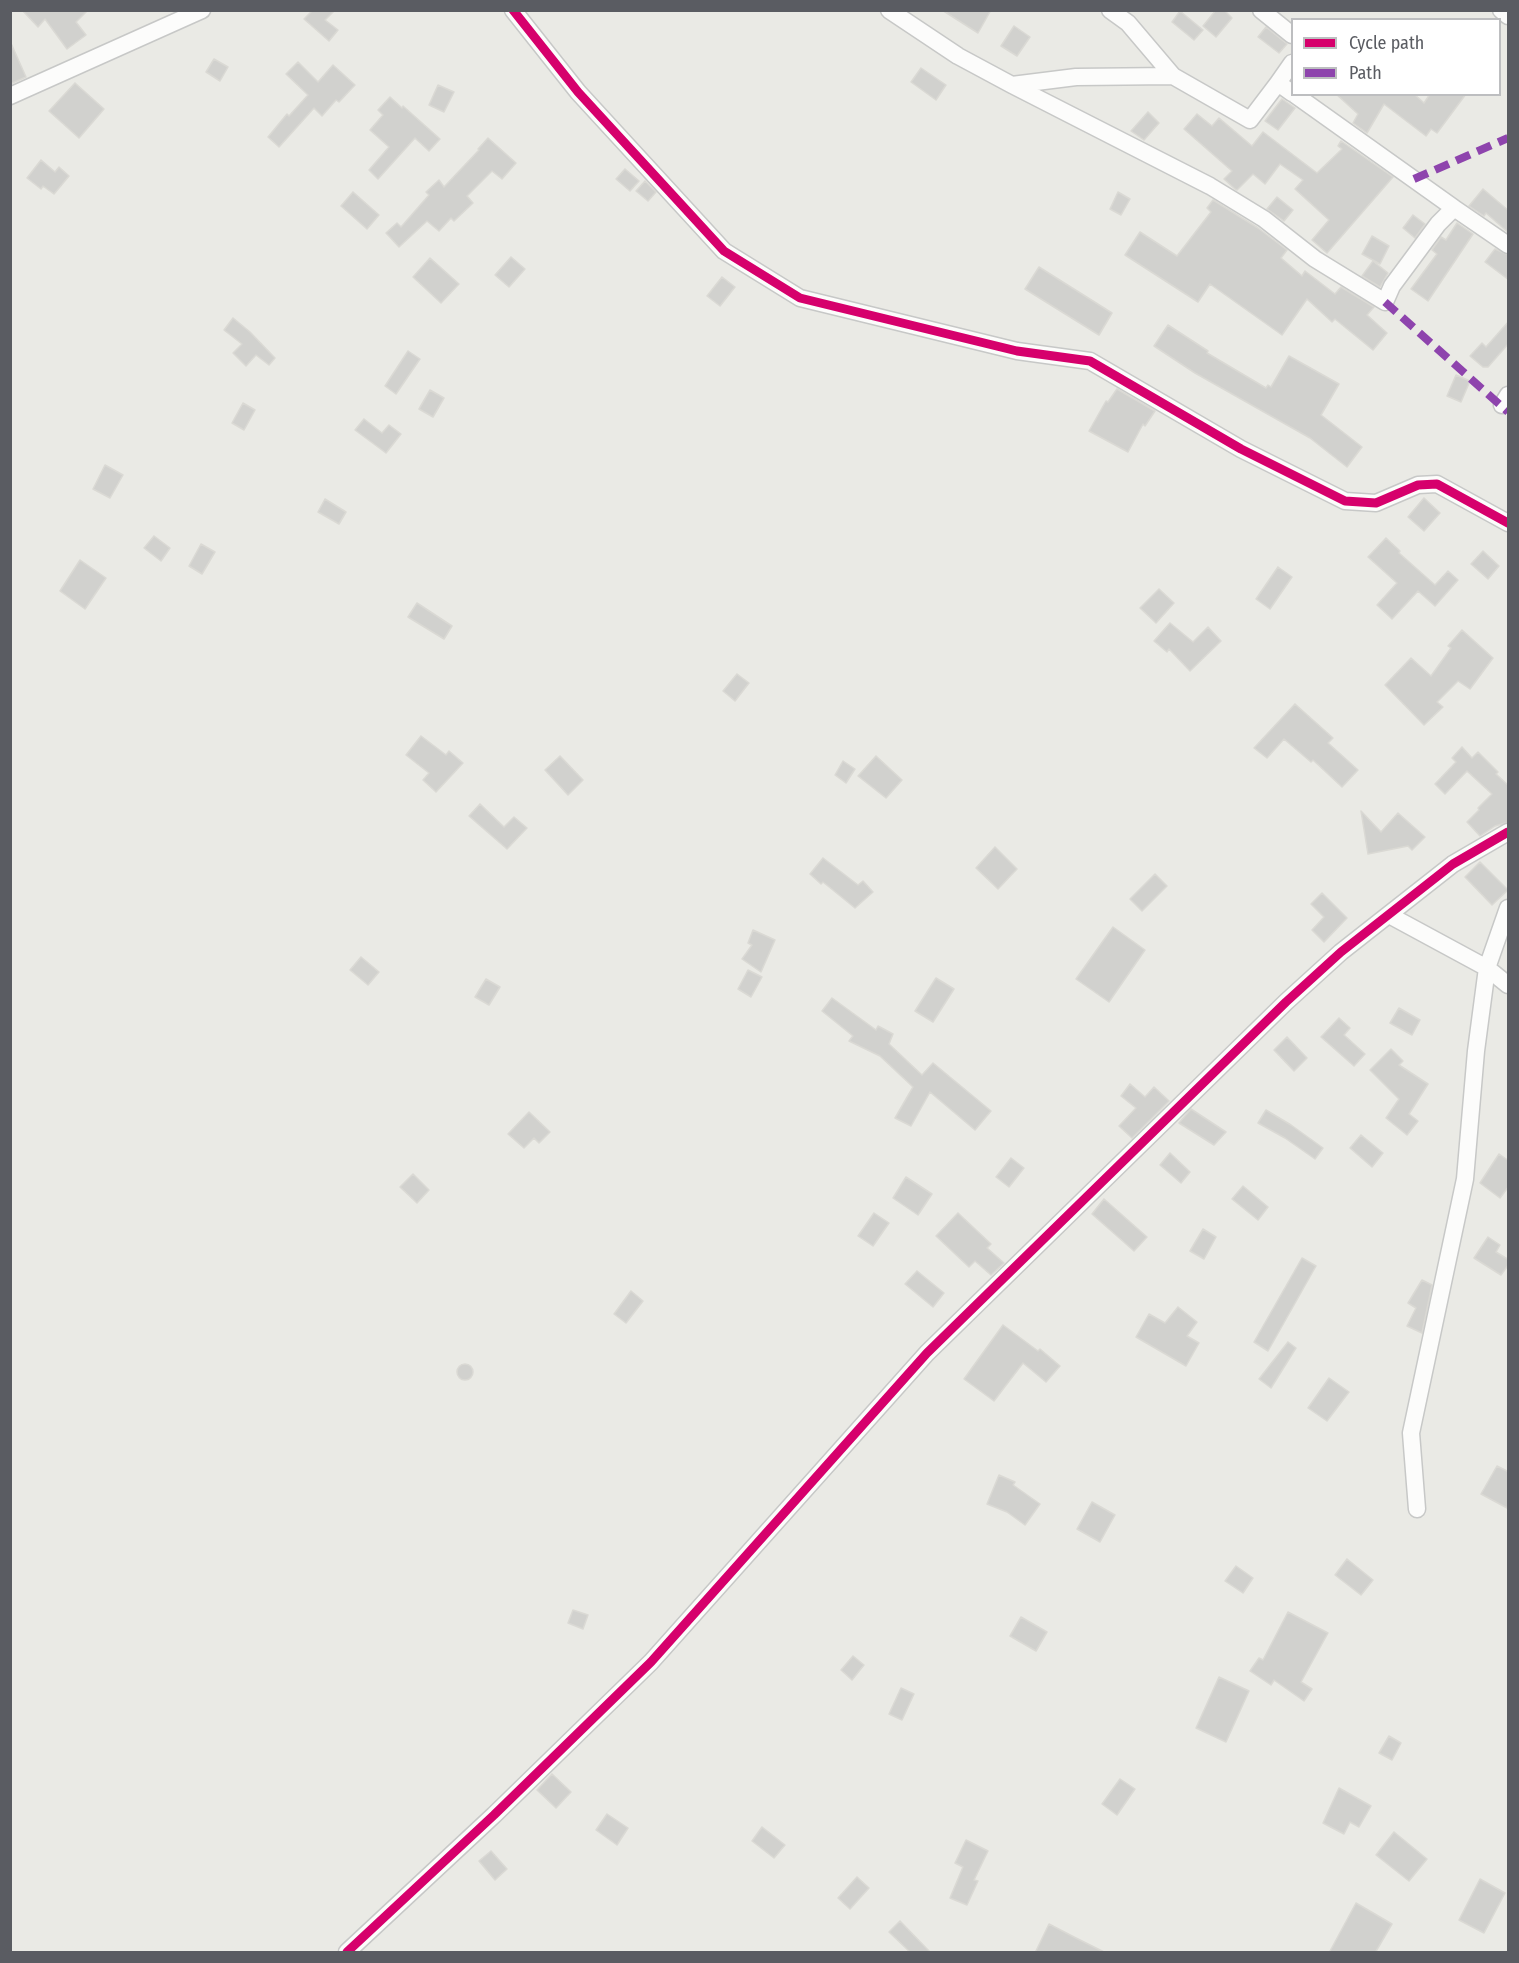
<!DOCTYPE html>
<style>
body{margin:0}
#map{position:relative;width:1519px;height:1963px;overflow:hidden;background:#eaeae5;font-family:"Fira Sans Condensed",sans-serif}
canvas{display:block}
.frame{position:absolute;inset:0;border:12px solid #5a5c62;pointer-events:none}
.legend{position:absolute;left:1291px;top:18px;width:210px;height:78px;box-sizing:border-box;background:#fff;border:2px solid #bdbec0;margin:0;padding:8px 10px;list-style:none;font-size:18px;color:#5a5c62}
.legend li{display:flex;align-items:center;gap:12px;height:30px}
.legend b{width:30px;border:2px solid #bdbec0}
</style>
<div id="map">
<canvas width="1519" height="1963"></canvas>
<div class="frame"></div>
<ul class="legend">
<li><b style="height:8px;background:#d6006c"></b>Cycle path</li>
<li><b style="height:8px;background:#8e44ad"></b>Path</li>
</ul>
</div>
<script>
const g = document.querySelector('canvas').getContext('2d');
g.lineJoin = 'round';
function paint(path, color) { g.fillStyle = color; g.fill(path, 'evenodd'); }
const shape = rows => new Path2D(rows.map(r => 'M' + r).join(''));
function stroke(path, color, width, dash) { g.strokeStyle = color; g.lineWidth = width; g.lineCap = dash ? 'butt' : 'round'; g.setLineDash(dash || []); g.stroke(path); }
const building = shape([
 [22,10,88,10,76,22,86,35,67,49,45,19,38,27,22,10],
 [313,10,335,10,325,20,338,30,329,41,304,19,313,10],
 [942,10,991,10,978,33,942,10],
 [1216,10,1224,10,1232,18,1216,37,1203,26,1216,10],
 [1180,11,1203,30,1194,40,1172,22,1180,11],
 [1014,26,1030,37,1017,56,1001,46,1014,26],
 [1266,27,1287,44,1279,53,1258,37,1266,27],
 [10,41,26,77,10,84,10,41],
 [214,59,228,67,220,81,206,72,214,59],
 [298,62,318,82,333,65,355,85,339,102,336,100,322,116,314,108,279,147,268,137,287,114,289,116,308,95,286,74,298,62],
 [921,68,946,85,936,100,911,82,921,68],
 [75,83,104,109,79,138,49,111,75,83],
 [438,85,454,92,444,112,429,105,438,85],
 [1336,94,1414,94,1424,103,1430,94,1466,94,1437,133,1431,129,1426,136,1384,104,1367,133,1353,123,1358,114,1336,94],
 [390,97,402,108,403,106,440,139,429,151,415,138,378,179,369,170,389,147,370,130,383,115,378,110,390,97],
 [1282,99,1295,108,1278,130,1265,121,1282,99],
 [1148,112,1159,123,1144,140,1131,131,1148,112],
 [1197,114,1212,126,1219,118,1252,146,1263,132,1317,173,1342,149,1338,146,1341,141,1393,177,1327,253,1312,240,1329,220,1295,189,1303,180,1280,164,1265,184,1253,174,1237,190,1235,189,1224,179,1232,171,1184,129,1197,114],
 [488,138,516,163,502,179,492,171,467,196,473,203,454,221,451,218,439,231,427,221,399,247,386,233,397,223,401,227,429,195,426,192,439,180,444,187,479,150,478,149,488,138],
 [41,160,55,172,59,167,69,176,54,194,43,186,41,189,27,178,41,160],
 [625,169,639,181,630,191,616,179,625,169],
 [645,181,656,192,648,201,636,191,645,181],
 [1483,189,1509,211,1509,233,1486,213,1484,216,1469,206,1483,189],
 [353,192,379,215,367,229,341,206,353,192],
 [1118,192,1130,199,1121,215,1110,209,1118,192],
 [1277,197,1293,210,1284,221,1267,209,1277,197],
 [1213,200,1258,228,1287,250,1281,258,1302,276,1305,271,1335,294,1341,287,1374,307,1367,315,1387,333,1373,350,1335,319,1332,322,1307,299,1282,335,1210,284,1198,302,1125,255,1140,232,1177,256,1211,212,1207,208,1213,200],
 [1413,215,1425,224,1415,238,1403,228,1413,215],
 [1457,223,1473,234,1428,301,1411,289,1437,254,1432,250,1441,237,1446,240,1457,223],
 [1372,236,1389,246,1380,264,1362,254,1372,236],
 [1495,249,1509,255,1509,280,1485,262,1495,249],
 [511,257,525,269,509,287,495,275,511,257],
 [430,258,459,284,441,303,413,277,430,258],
 [1373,261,1388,273,1380,287,1362,276,1373,261],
 [1039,267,1112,313,1099,335,1025,289,1039,267],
 [722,277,735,287,720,306,707,296,722,277],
 [233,318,250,332,275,358,269,365,256,355,246,366,233,353,242,344,224,330,233,318],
 [1509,321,1509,343,1488,367,1483,367,1470,356,1482,343,1486,347,1509,321],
 [1168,325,1208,351,1207,353,1266,388,1268,385,1271,387,1289,356,1339,384,1321,415,1362,447,1347,467,1310,438,1195,373,1154,346,1168,325],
 [408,351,420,359,396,394,385,386,408,351],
 [1456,375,1470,381,1461,402,1447,396,1456,375],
 [1117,389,1155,411,1145,426,1143,424,1128,452,1089,431,1106,401,1108,402,1117,389],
 [430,390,444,398,433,417,419,409,430,390],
 [243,403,255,410,244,430,232,423,243,403],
 [364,419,382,433,389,425,401,434,386,453,355,430,364,419],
 [105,465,123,475,110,498,93,489,105,465],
 [1424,498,1440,513,1424,531,1408,517,1424,498],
 [325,499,346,512,339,524,318,512,325,499],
 [154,536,170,548,161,561,144,548,154,536],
 [1386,538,1400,551,1399,553,1435,585,1448,571,1458,580,1435,606,1418,591,1392,619,1377,605,1397,583,1368,557,1386,538],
 [201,544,215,552,202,574,189,566,201,544],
 [1483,551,1499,566,1488,579,1471,564,1483,551],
 [80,560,106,578,85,609,60,591,80,560],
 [1278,567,1292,577,1270,609,1256,599,1278,567],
 [1159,589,1174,603,1156,623,1140,608,1159,589],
 [417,603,452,626,444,639,408,617,417,603],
 [1170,623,1193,642,1208,627,1221,641,1190,671,1169,649,1167,652,1154,641,1170,623],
 [1462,630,1493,658,1470,689,1458,681,1437,702,1443,707,1424,725,1385,685,1411,658,1431,676,1451,648,1448,646,1462,630],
 [737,674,749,683,735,701,723,691,737,674],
 [1295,704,1333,738,1328,743,1358,770,1342,787,1313,760,1311,762,1284,739,1267,758,1254,748,1295,704],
 [421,736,446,755,449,751,463,763,436,792,423,780,429,773,406,755,421,736],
 [1462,747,1472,758,1478,752,1498,772,1496,774,1509,786,1509,822,1495,826,1480,836,1467,822,1479,810,1478,808,1492,794,1467,771,1445,794,1435,784,1456,762,1452,758,1462,747],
 [560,756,583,780,568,795,545,770,560,756],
 [876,756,902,780,886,798,858,776,876,756],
 [843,761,855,769,846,783,835,775,843,761],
 [480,804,504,827,514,817,527,828,507,849,469,816,480,804],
 [1361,811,1381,832,1398,813,1425,837,1412,850,1408,846,1368,854,1361,811],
 [995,847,1017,869,998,889,976,868,995,847],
 [823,858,858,885,863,881,873,892,855,908,823,882,821,884,810,874,823,858],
 [1480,862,1508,890,1492,905,1465,877,1480,862],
 [1155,874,1167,886,1142,911,1130,899,1155,874],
 [1322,893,1347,918,1324,942,1312,930,1324,917,1311,904,1322,893],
 [1113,927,1145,950,1109,1002,1076,979,1113,927],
 [753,930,775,940,761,972,742,959,752,945,748,943,753,930],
 [361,957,379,972,368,985,350,970,361,957],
 [748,970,762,977,751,997,738,989,748,970],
 [936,978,954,989,933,1022,915,1011,936,978],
 [486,979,500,987,489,1005,475,997,486,979],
 [832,998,876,1030,878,1026,893,1034,889,1044,922,1075,933,1063,991,1111,975,1130,930,1092,911,1126,895,1118,913,1087,880,1056,849,1041,853,1036,822,1011,832,998],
 [1399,1008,1420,1020,1412,1035,1390,1023,1399,1008],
 [1339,1018,1350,1028,1344,1035,1365,1054,1354,1066,1321,1037,1339,1018],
 [1287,1037,1307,1058,1294,1071,1274,1050,1287,1037],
 [1391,1049,1403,1061,1399,1065,1428,1084,1409,1114,1418,1121,1407,1135,1386,1118,1399,1099,1370,1070,1391,1049],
 [1130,1084,1145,1097,1154,1087,1169,1101,1132,1138,1119,1126,1136,1108,1121,1096,1130,1084],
 [1191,1109,1226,1132,1214,1145,1179,1123,1191,1109],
 [1266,1110,1291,1125,1323,1148,1315,1159,1285,1138,1258,1123,1266,1110],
 [529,1112,550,1132,539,1143,534,1138,524,1148,508,1134,529,1112],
 [1361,1135,1383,1153,1372,1167,1350,1148,1361,1135],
 [1170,1153,1190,1172,1181,1183,1160,1165,1170,1153],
 [1499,1154,1509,1161,1509,1186,1500,1198,1480,1183,1499,1154],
 [1011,1158,1024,1168,1009,1187,996,1177,1011,1158],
 [413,1174,429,1190,417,1203,400,1187,413,1174],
 [906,1177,932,1194,918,1215,893,1198,906,1177],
 [1243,1186,1268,1207,1258,1220,1232,1199,1243,1186],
 [1104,1199,1147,1237,1134,1251,1092,1214,1104,1199],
 [874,1213,889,1223,873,1246,858,1236,874,1213],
 [958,1213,991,1244,987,1248,1004,1263,991,1275,975,1261,969,1267,936,1236,958,1213],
 [1203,1229,1216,1237,1204,1259,1190,1251,1203,1229],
 [1488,1237,1500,1245,1496,1252,1509,1260,1509,1264,1501,1275,1474,1258,1488,1237],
 [1302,1258,1316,1266,1268,1351,1254,1342,1302,1258],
 [917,1271,944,1293,933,1307,905,1284,917,1271],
 [1422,1280,1432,1285,1422,1333,1407,1326,1416,1308,1408,1303,1422,1280],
 [631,1291,643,1301,626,1323,614,1314,631,1291],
 [1178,1307,1197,1322,1187,1336,1199,1343,1186,1366,1136,1337,1149,1314,1165,1323,1178,1307],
 [1003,1325,1038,1351,1040,1349,1060,1366,1046,1382,1023,1363,994,1401,964,1379,1003,1325],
 [1288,1342,1296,1348,1271,1388,1259,1379,1288,1342],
 '457 1372a8 8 0 1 1 16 0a8 8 0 1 1-16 0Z',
 [1329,1378,1349,1392,1327,1421,1308,1408,1329,1378],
 [1497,1466,1509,1472,1509,1509,1481,1494,1497,1466],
 [999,1475,1015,1482,1013,1485,1040,1504,1025,1525,1007,1512,987,1504,999,1475],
 [1092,1502,1115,1515,1100,1542,1077,1529,1092,1502],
 [1347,1559,1373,1580,1361,1595,1335,1575,1347,1559],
 [1236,1566,1253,1578,1243,1593,1225,1581,1236,1566],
 [573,1610,588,1615,583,1629,568,1623,573,1610],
 [1288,1612,1328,1633,1301,1682,1312,1689,1304,1701,1274,1680,1271,1685,1250,1671,1259,1658,1263,1660,1288,1612],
 [1021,1617,1047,1632,1036,1651,1010,1636,1021,1617],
 [853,1656,864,1665,852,1680,841,1670,853,1656],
 [1219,1677,1249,1691,1226,1742,1196,1728,1219,1677],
 [901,1688,914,1694,902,1720,889,1714,901,1688],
 [1389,1736,1401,1743,1392,1760,1379,1753,1389,1736],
 [552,1774,571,1792,556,1808,537,1790,552,1774],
 [1120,1779,1135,1789,1117,1815,1102,1804,1120,1779],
 [1339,1788,1371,1806,1359,1827,1350,1822,1344,1834,1323,1823,1339,1788],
 [607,1814,628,1828,617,1845,596,1830,607,1814],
 [762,1827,785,1845,774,1858,752,1841,762,1827],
 [1394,1832,1427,1859,1409,1881,1376,1855,1394,1832],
 [966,1840,988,1851,974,1880,978,1881,967,1905,950,1898,963,1867,955,1863,966,1840],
 [491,1851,507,1869,495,1880,479,1861,491,1851],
 [857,1877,869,1888,850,1909,838,1898,857,1877],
 [1480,1879,1505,1893,1484,1933,1459,1920,1480,1879],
 [1356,1903,1392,1924,1375,1953,1329,1953,1356,1903],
 [900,1921,931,1953,911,1953,889,1932,900,1921],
 [1049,1924,1074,1937,1106,1953,1035,1953,1049,1924]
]);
paint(building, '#d1d1ce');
stroke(building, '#dad9d4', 1.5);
const minor = shape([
 [513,10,578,92,724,251,800,298,1017,351,1090,361,1241,449,1345,501,1376,503,1418,485,1437,484,1508,523],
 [889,10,958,56,1012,85,1210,186,1264,219,1315,259,1385,302,1392,286,1438,224,1454,208,1508,245],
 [1110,10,1128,23,1173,76],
 [1261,10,1292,35],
 [1501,10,1508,16],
 [1278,83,1292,63],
 [1012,85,1076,77,1173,76,1250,120,1278,83,1292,93],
 [1294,94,1454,208],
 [10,96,202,10],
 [1502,405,1508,395],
 [1389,915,1487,968,1508,985],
 [1417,1509,1411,1433,1465,1179,1476,1051,1487,968,1508,908],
 [347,1952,494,1815,651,1662,927,1353,1286,1002,1341,952,1453,864,1508,832]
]);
stroke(minor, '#c7c8c7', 19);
stroke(minor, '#fcfcfb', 16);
stroke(shape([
 [1414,179,1508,138],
 [1385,302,1508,412]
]), '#8e44ad', 8, [15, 8]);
stroke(shape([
 [513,10,578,92,724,251,800,298,1017,351,1090,361,1241,449,1345,501,1376,503,1418,485,1437,484,1508,523],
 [347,1952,494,1815,651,1662,927,1353,1286,1002,1341,952,1453,864,1508,832]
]), '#d6006c', 9);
</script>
